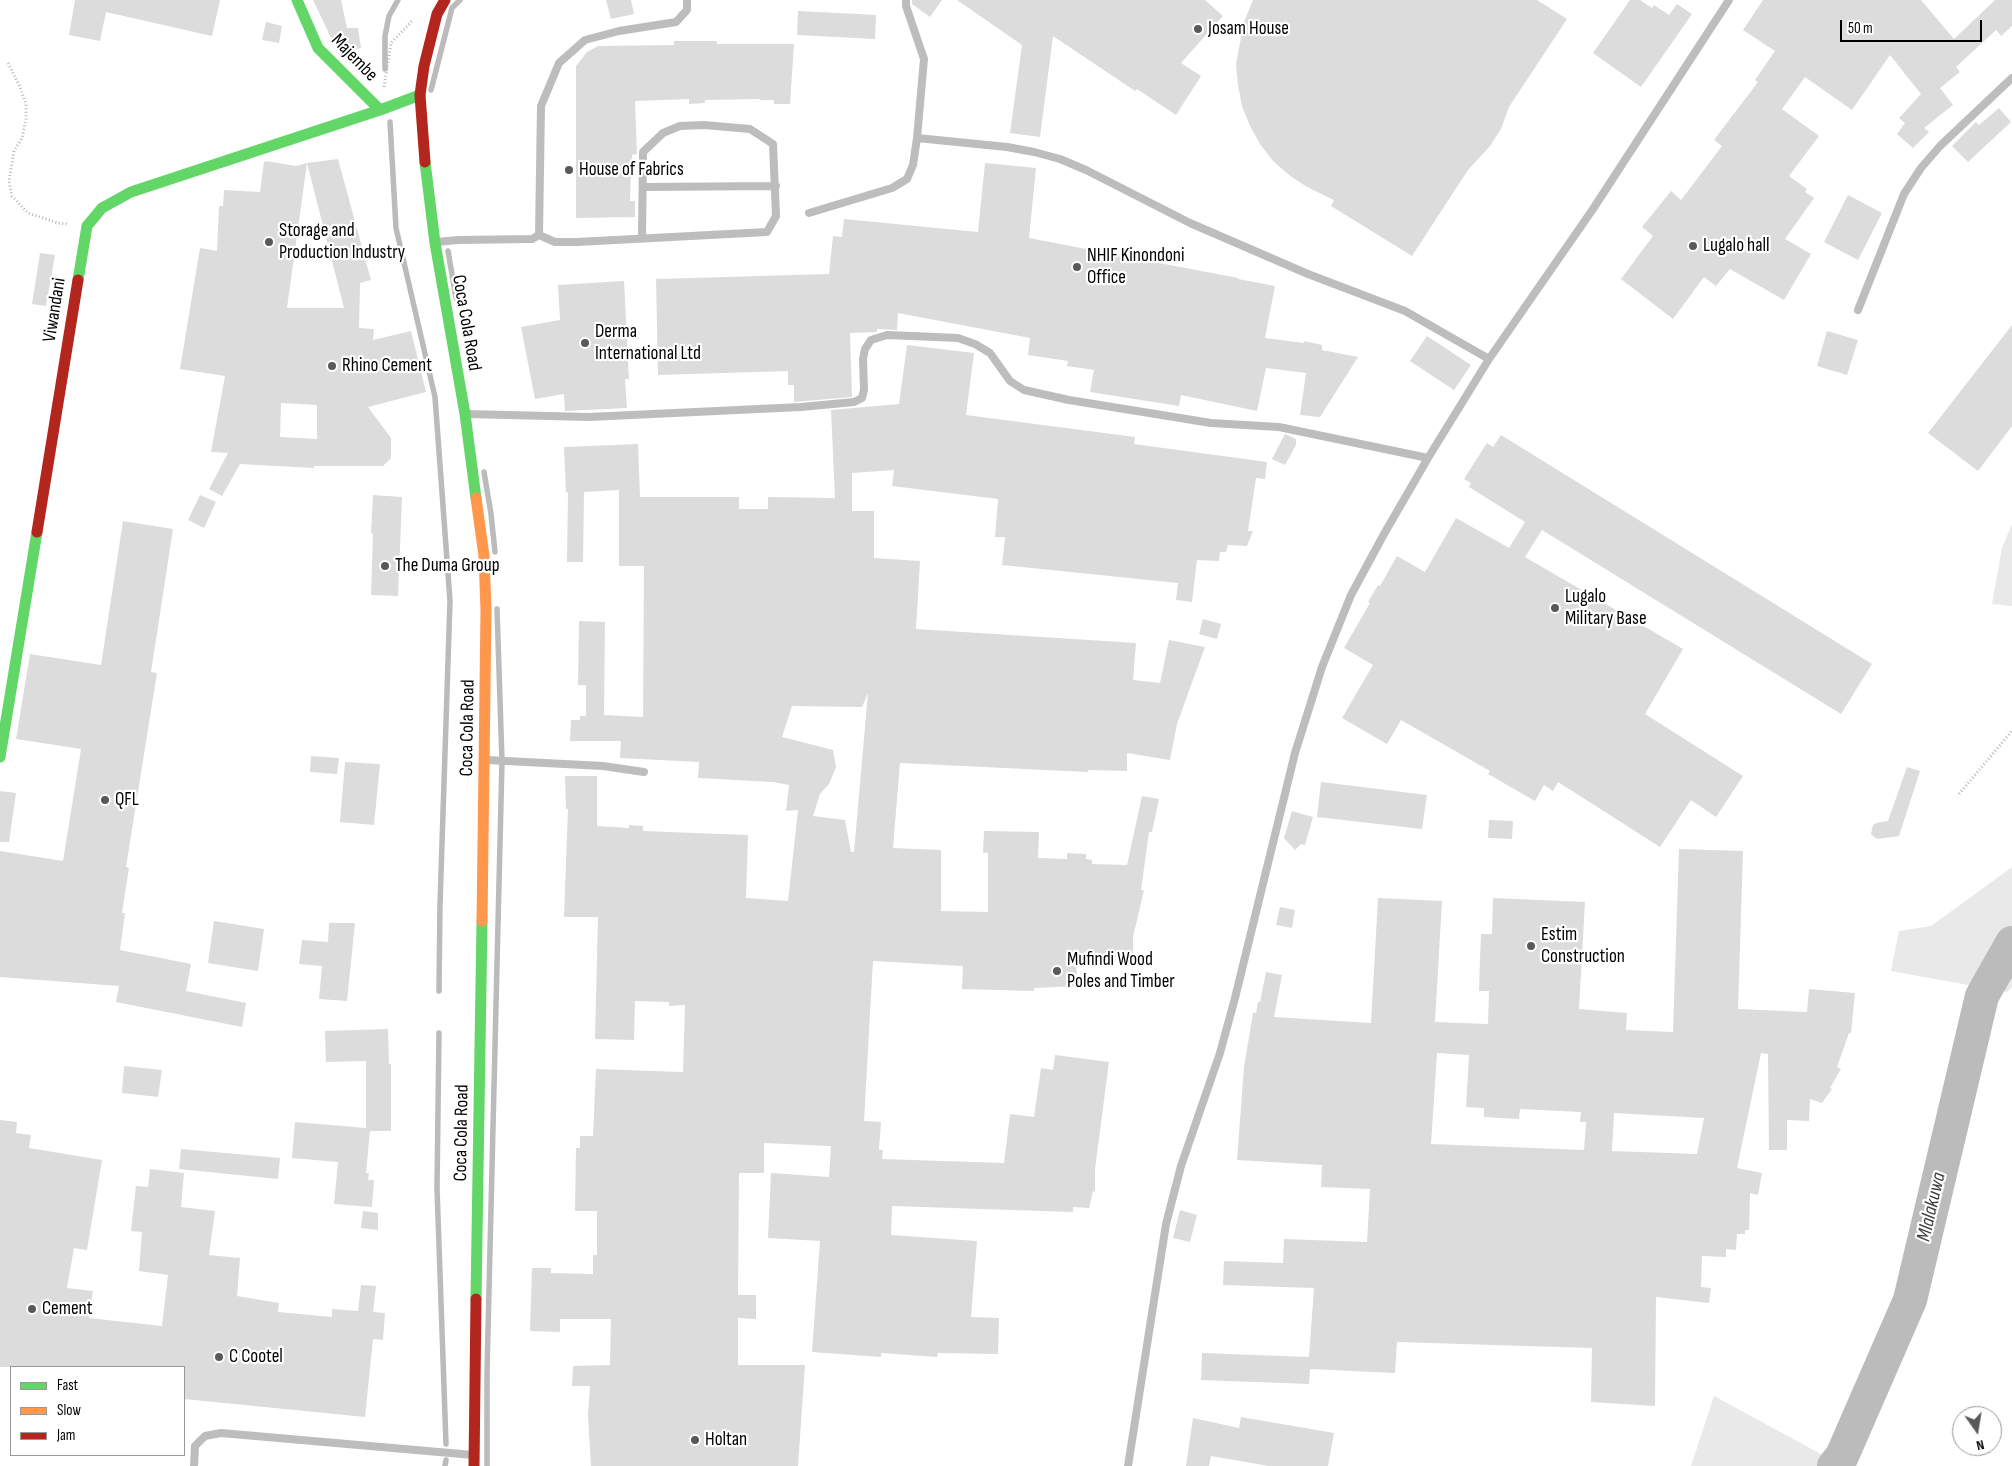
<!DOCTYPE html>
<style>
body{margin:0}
#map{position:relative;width:2012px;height:1466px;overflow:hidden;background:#fff;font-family:"Sofia Sans Condensed",sans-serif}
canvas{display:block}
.legend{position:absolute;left:10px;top:1366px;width:175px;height:90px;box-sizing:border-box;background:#fff;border:1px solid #999;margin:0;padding:6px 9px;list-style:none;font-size:15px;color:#000}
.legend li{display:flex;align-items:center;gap:10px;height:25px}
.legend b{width:25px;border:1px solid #999}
.north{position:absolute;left:1952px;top:1406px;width:50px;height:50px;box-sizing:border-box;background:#fff;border:1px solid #999;border-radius:50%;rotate:167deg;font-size:14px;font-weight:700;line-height:20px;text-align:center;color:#000}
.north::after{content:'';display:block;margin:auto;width:18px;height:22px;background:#595959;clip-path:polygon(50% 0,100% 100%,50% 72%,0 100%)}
.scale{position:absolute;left:1840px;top:20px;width:142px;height:22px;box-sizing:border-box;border:2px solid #000;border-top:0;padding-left:6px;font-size:15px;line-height:18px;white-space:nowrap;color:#000;-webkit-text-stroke:4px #fff;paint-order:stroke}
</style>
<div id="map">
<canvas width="2012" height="1466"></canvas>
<ul class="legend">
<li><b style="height:6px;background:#63d668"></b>Fast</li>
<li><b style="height:6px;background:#ff974d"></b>Slow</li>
<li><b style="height:6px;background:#b3261e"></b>Jam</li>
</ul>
<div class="north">N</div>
<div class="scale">50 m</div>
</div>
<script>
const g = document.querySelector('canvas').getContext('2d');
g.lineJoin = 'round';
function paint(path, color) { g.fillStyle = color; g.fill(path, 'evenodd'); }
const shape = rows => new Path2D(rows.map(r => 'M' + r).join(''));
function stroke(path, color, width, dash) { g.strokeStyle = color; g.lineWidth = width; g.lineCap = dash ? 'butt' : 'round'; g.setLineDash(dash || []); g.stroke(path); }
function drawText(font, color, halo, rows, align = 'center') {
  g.font = font + ' "Sofia Sans Condensed",sans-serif'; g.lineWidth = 4.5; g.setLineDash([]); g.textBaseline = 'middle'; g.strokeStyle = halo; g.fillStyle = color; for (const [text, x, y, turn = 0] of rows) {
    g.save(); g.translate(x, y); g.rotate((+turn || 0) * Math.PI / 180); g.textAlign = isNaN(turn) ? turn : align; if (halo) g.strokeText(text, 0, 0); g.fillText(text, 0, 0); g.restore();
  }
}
paint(shape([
 [2012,524,2012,606,1992,604,2002,548],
 [2012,867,2012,987,2007,992,1891,971,1899,931,1931,926],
 [1714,1396,1843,1466,1691,1466]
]), '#e9e9e9');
stroke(shape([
 [385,69,385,36,389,16,398,0],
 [431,90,452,8,460,0],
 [390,122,396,228,435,397,450,601,440,904,439,991],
 [448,251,456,298],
 [484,472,491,514,495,552],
 [439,1033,437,1188,446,1444],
 [445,1466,446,1460],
 [487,1466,487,1371,502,761,497,609]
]), '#bbb', 5.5);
stroke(shape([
 [1834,1466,1842,1456,1910,1300,1982,996,2012,943]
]), '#bbb', 34);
paint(shape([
 [75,0,220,0,212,36,106,12,100,41,69,35],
 [313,0,341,0,347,28,358,28,361,48,342,53,335,46],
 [606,0,631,0,634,14,611,19],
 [912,0,942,0,930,17,912,4],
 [957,0,1205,0,1223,16,1181,63,1201,76,1176,115,1137,89,1135,91,1053,36,1040,137,1010,133,1022,45],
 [1253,0,1537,0,1567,19,1509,107,1501,129,1490,146,1468,170,1412,256,1331,206,1334,200,1307,187,1289,175,1273,161,1260,144,1250,126,1242,106,1238,85,1236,64,1244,22],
 [1630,0,1640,0,1652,8,1654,5,1669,15,1677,4,1692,14,1641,87,1593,53],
 [1763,0,1921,0,1954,39,1995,0,2012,0,2012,26,2001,36,1996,30,1956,67,1960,72,1940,88,1953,105,1924,128,1929,132,1913,148,1897,134,1905,123,1899,118,1921,94,1890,55,1852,110,1805,77,1782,109,1819,136,1789,176,1807,189,1805,192,1814,198,1785,239,1811,254,1784,300,1730,269,1716,286,1704,277,1673,319,1621,279,1653,236,1642,227,1671,191,1681,200,1722,146,1714,140,1758,82,1755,80,1775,51,1743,30],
 [798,11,876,15,875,39,797,35],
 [266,22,282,26,279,43,262,40],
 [674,41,717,41,717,44,794,44,790,104,774,104,774,100,760,100,760,99,705,100,705,103,689,104,689,99,635,101,637,154,632,155,633,169,631,170,630,201,635,201,635,217,576,218,576,66,587,52,598,46,674,45],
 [1999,108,2011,122,1968,162,1952,146,1976,122,1979,125],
 [338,159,371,280,360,283,359,328,374,329,373,340,411,331,426,392,368,407,391,438,391,458,383,466,314,466,314,468,240,464,222,496,209,489,228,453,211,452,225,376,180,369,200,248,217,251,219,206,223,206,224,190,260,192,264,162,266,161,296,166,307,163,287,308,344,308,307,163],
 [281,403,317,405,317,439,280,437],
 [985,163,1036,168,1029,238,1238,278,1238,279,1275,286,1265,338,1304,343,1304,341,1322,345,1322,350,1358,357,1320,417,1300,415,1306,373,1266,368,1257,411,1181,395,1179,406,1090,392,1094,370,1067,366,1068,361,1028,355,1030,338,898,313,897,330,877,329,877,332,850,333,852,397,794,402,794,385,788,385,788,371,658,375,656,279,829,274,833,236,842,237,844,219,978,232],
 [1848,195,1882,213,1858,260,1824,242],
 [40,253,55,255,46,306,32,304],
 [624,281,629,379,625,379,627,408,565,411,564,394,535,399,521,327,560,320,558,285],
 [2012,325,2012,426,1978,471,1928,433],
 [1827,331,1858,340,1847,375,1817,366],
 [1427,336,1471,365,1454,390,1410,361],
 [907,345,974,353,966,415,1135,437,1134,444,1267,462,1265,479,1256,478,1248,531,1253,531,1247,546,1228,545,1226,552,1220,552,1219,561,1197,560,1192,602,1176,600,1178,583,1002,565,1005,537,995,537,998,499,892,486,894,470,852,473,852,511,874,511,874,558,920,561,916,629,1136,643,1133,680,1160,683,1169,640,1205,647,1177,724,1170,760,1127,753,1127,771,1088,770,1088,772,900,763,893,848,941,850,941,911,988,912,988,853,983,853,984,831,1039,832,1038,858,1067,859,1067,853,1086,854,1086,859,1092,860,1092,864,1127,865,1142,796,1159,799,1152,832,1149,832,1141,890,1144,890,1133,937,1133,958,1076,956,1077,986,1034,988,1034,991,962,989,963,966,873,961,864,1121,881,1122,879,1150,883,1150,882,1159,1004,1163,1010,1114,1034,1117,1041,1068,1053,1070,1055,1055,1109,1062,1095,1169,1095,1192,1093,1191,1089,1208,1073,1207,1073,1212,892,1206,891,1235,977,1241,971,1317,999,1318,998,1354,938,1353,937,1357,881,1353,881,1357,812,1352,820,1241,768,1238,771,1173,829,1177,831,1146,764,1143,764,1173,739,1173,738,1295,756,1295,756,1319,738,1318,738,1365,805,1365,798,1466,591,1466,588,1415,590,1386,572,1386,573,1366,610,1365,611,1319,560,1319,560,1332,530,1331,532,1268,551,1268,551,1273,593,1274,593,1255,597,1255,597,1211,575,1211,576,1148,580,1148,580,1136,593,1136,596,1069,683,1072,685,1005,669,1006,669,1002,635,1001,634,1040,595,1039,598,917,564,917,568,809,566,809,565,776,597,776,597,826,629,828,629,825,643,826,643,831,748,835,746,898,788,901,798,810,786,811,789,785,773,782,698,778,699,762,620,758,621,741,570,741,571,720,580,720,580,716,586,716,586,685,578,685,579,621,605,622,604,715,643,717,644,566,619,566,619,490,584,492,583,562,567,562,568,492,566,493,564,447,638,444,640,497,739,497,739,509,768,509,768,497,835,498,831,410,899,404],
 [868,693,854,852,851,852,845,820,813,816,820,794,829,784,836,767,833,750,782,737,792,706,862,707],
 [1285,434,1296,439,1296,445,1285,465,1272,459],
 [1501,435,1872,664,1841,714,1542,530,1525,557,1683,649,1645,714,1743,776,1716,817,1691,800,1660,847,1558,782,1553,791,1544,785,1535,801,1488,774,1490,771,1401,720,1387,744,1342,718,1373,665,1344,648,1370,603,1368,602,1378,585,1380,586,1397,556,1425,572,1456,518,1509,548,1525,522,1469,487,1471,483,1464,479,1487,443,1493,447],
 [200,495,216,502,204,528,188,520],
 [373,495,402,497,398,596,371,595,373,534,371,533],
 [123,521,173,529,151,672,157,673,126,867,129,868,122,913,125,913,120,950,191,964,186,991,246,1003,242,1027,116,1002,119,986,0,977,0,851,63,861,81,749,16,739,30,654,101,665],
 [1203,619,1221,624,1217,639,1199,634],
 [311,756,339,758,337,774,310,772],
 [345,762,380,764,374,825,340,822],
 [1907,767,1920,771,1899,836,1878,839,1874,837,1871,834,1873,825,1876,823,1888,821],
 [1321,782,1427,795,1422,829,1317,817],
 [0,791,16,793,9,842,0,842],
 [1292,811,1313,817,1305,845,1301,844,1295,850,1284,838],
 [1489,820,1513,821,1512,839,1488,838],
 [1679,849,1743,851,1738,1009,1807,1012,1809,989,1855,993,1851,1033,1849,1033,1837,1067,1841,1069,1830,1088,1832,1089,1822,1103,1810,1099,1809,1121,1787,1120,1787,1150,1769,1150,1768,1054,1761,1053,1737,1168,1762,1173,1758,1195,1750,1193,1749,1230,1745,1230,1745,1234,1737,1234,1736,1250,1726,1249,1726,1257,1702,1256,1701,1287,1711,1288,1709,1303,1656,1297,1655,1406,1591,1402,1592,1348,1397,1342,1395,1373,1310,1369,1309,1384,1201,1380,1202,1353,1309,1357,1314,1288,1223,1285,1224,1261,1283,1263,1284,1239,1367,1242,1370,1189,1321,1187,1322,1165,1237,1160,1244,1067,1253,1013,1256,1013,1258,1002,1260,1002,1266,972,1282,975,1274,1017,1371,1023,1378,898,1442,901,1435,1022,1488,1024,1489,991,1479,991,1480,958,1481,934,1492,934,1493,898,1585,902,1579,1009,1627,1013,1626,1030,1673,1032],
 [1437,1053,1469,1055,1466,1107,1484,1108,1484,1117,1519,1119,1520,1109,1581,1112,1580,1122,1586,1122,1584,1150,1431,1144],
 [1614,1113,1704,1118,1697,1154,1612,1151],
 [1280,907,1295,910,1292,928,1276,925],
 [214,921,264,929,258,971,208,963],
 [329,923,355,923,347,1001,319,999,322,966,299,964,302,940,328,942],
 [388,1029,389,1064,391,1064,391,1131,370,1131,366,1173,369,1173,368,1180,374,1180,372,1207,334,1204,338,1162,292,1158,295,1122,366,1128,366,1061,326,1062,325,1031],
 [124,1066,162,1070,158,1097,122,1093],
 [0,1120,17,1122,16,1133,31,1135,29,1148,102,1160,87,1250,74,1248,67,1288,93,1291,89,1318,162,1326,168,1275,139,1271,142,1232,131,1231,136,1186,148,1187,150,1169,184,1173,181,1207,215,1211,209,1255,240,1258,237,1296,279,1303,278,1312,332,1317,332,1309,358,1311,361,1285,376,1286,373,1312,385,1313,383,1340,373,1339,365,1417,184,1399,184,1367,0,1367],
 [181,1149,280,1158,278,1179,179,1169],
 [1180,1210,1197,1215,1190,1242,1173,1238],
 [363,1211,378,1213,378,1230,361,1228],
 [1241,1417,1334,1433,1328,1466,1269,1466,1211,1456,1209,1466,1186,1466,1193,1418,1239,1428]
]), '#dcdcdc');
stroke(shape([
 [8,63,20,87,26,104,26,119,22,138,14,151,9,181,12,196,28,213,58,223,67,224],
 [384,87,391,43,413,20],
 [1959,794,2012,731]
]), '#b8b8b8', 3, [1, 2.5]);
stroke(shape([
 [917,138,1007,147,1034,152,1060,159,1086,170,1190,223,1308,274,1405,311,1489,359],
 [643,187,776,186],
 [809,213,892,188,907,179,913,165,917,138,924,59,906,6,906,0],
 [539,235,555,242,577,242,767,232,776,216,773,144,750,129,704,125,680,126,663,133,643,152,642,238],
 [437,242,458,240,532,239,539,235,541,106,559,63,585,40,619,31,676,22,687,10,687,0],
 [1858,310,1904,194,1921,168,1940,146,2012,78],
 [467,414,589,417,801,407,854,402,862,398,864,390,863,359,865,349,871,340,887,335,912,336,958,338,975,344,990,353,1010,381,1024,390,1069,400,1211,423,1279,427,1428,458],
 [487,760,603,766,644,772],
 [194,1466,195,1446,205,1436,221,1433,473,1455],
 [1128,1466,1166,1224,1181,1166,1220,1053,1235,998,1295,753,1322,667,1351,595,1384,534,1428,458,1489,359,1593,209,1729,0]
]), '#bdbdbd', 8);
stroke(shape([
 [297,0,318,48,380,110],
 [425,162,435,243,465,414,476,498],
 [78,280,87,226,102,208,131,192,380,110,420,95],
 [0,757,37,532],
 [476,1299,482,921]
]), '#63d668', 11);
stroke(shape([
 [476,498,484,556,486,610,482,921]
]), '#ff974d', 11);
stroke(shape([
 [425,162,420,95,424,66,437,14,445,0],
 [37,532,78,280],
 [474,1466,476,1299]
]), '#b3261e', 11);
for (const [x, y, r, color] of [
 [1198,29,5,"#595959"],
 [569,170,5,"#595959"],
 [269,242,5,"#595959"],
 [1693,246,5,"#595959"],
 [1077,267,5,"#595959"],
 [585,343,5,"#595959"],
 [332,366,5,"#595959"],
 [385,566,5,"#595959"],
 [1555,608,5,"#595959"],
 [105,800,5,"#595959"],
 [1531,946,5,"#595959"],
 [1057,971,5,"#595959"],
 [32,1309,5,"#595959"],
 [219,1357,5,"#595959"],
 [695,1440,5,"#595959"]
]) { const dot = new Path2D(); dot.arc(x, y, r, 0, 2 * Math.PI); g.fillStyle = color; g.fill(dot); stroke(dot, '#fff', 2); }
drawText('19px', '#000', '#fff', [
 ["Josam House",1208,29],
 ["House of Fabrics",579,170],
 ["Storage and",279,231],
 ["Production Industry",279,253],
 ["Lugalo hall",1703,246],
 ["NHIF Kinondoni",1087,256],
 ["Office",1087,278],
 ["Derma",595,332],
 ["International Ltd",595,354],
 ["Rhino Cement",342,366],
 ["The Duma Group",395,566],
 ["Lugalo",1565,597],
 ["Military Base",1565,619],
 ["QFL",115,800],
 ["Estim",1541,935],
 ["Construction",1541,957],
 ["Mufindi Wood",1067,960],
 ["Poles and Timber",1067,982],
 ["Cement",42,1309],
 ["C Cootel",229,1357],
 ["Holtan",705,1440]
], 'left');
drawText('19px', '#000', '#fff', [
 ["Majembe",354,58,46],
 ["Viwandani",55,310,-81],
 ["Coca Cola Road",466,323,80],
 ["Coca Cola Road",468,728,-89],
 ["Coca Cola Road",462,1133,-89]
]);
drawText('italic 20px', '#3f3f3f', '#fff', [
 ["Mlalakuwa",1932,1207,-77]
]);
</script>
